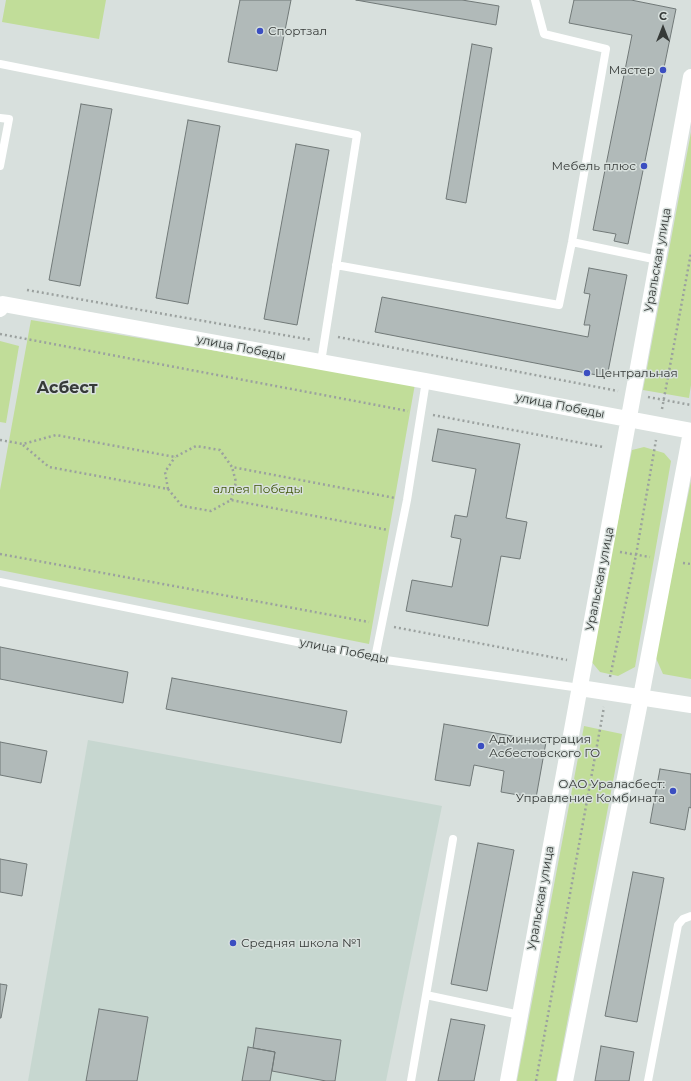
<!DOCTYPE html>
<meta charset="utf-8">
<style>
body{margin:0}
#map{position:relative;width:691px;height:1081px;overflow:hidden;background:#d8e0dd;font-family:Montserrat,sans-serif}
canvas{display:block}
.north{position:absolute;left:643px;top:8px;width:40px;height:40px;-webkit-text-stroke:3px #d8e0dd;paint-order:stroke;rotate:0deg;font-size:11px;font-weight:700;line-height:16px;text-align:center;color:#363a38}
.north::after{content:'';display:block;margin:auto;width:14px;height:18px;background:#363a38;clip-path:polygon(50% 0,100% 100%,50% 72%,0 100%)}
</style>
<div id="map">
<canvas width="691" height="1081"></canvas>
<div class="north">С</div>
</div>
<script>
const g = document.querySelector('canvas').getContext('2d');
g.lineJoin = 'round';
function paint(path, color) { g.fillStyle = color; g.fill(path, 'evenodd'); }
const shape = rows => new Path2D(rows.map(r => 'M' + r).join(''));
function stroke(path, color, width, dash) { g.strokeStyle = color; g.lineWidth = width; g.lineCap = dash ? 'butt' : 'round'; g.setLineDash(dash || []); g.stroke(path); }
function drawText(font, color, halo, rows, align = 'center') {
  g.font = font + ' Montserrat,sans-serif'; g.lineWidth = 3; g.setLineDash([]); g.textBaseline = 'middle'; g.strokeStyle = halo; g.fillStyle = color; for (const [text, x, y, turn = 0] of rows) {
    g.save(); g.translate(x, y); g.rotate((+turn || 0) * Math.PI / 180); g.textAlign = isNaN(turn) ? turn : align; if (halo) g.strokeText(text, 0, 0); g.fillText(text, 0, 0); g.restore();
  }
}
paint(shape([
 [88,740,442,806,386,1081,28,1081]
]), '#c7d7d0');
paint(shape([
 [6,0,106,0,99,39,2,22],
 [691,132,691,385,689,398,643,390],
 [31,320,415,384,369,644,0,570,0,490],
 [0,341,19,346,6,423,0,422],
 [644,447,664,453,671,461,635,667,618,676,600,672,590,660,632,450],
 [691,481,691,679,663,674,655,656],
 [584,726,622,734,556,1081,517,1081]
]), '#c1dd99');
const building = shape([
 [240,0,291,0,277,71,228,62,240,0],
 [356,0,462,0,499,6,496,25,356,0],
 [574,0,631,0,676,9,628,244,614,241,616,234,593,230,632,35,569,23,574,0],
 [472,44,492,48,466,203,446,199,472,44],
 [81,104,112,109,80,286,49,280,81,104],
 [188,120,220,126,188,304,156,298,188,120],
 [296,144,329,150,297,325,264,319,296,144],
 [589,268,627,275,607,377,375,332,382,297,588,337,590,325,584,325,590,294,584,293,589,268],
 [438,429,520,444,506,518,527,522,520,559,501,556,488,626,406,611,412,580,452,587,461,539,451,537,455,515,467,517,476,469,432,461,438,429],
 [0,647,128,672,123,703,0,679,0,647],
 [172,678,347,711,341,743,166,709,172,678],
 [444,724,546,742,536,798,501,792,504,771,474,765,470,786,435,780,444,724],
 [0,742,47,751,41,783,0,775,0,742],
 [660,769,691,774,691,808,689,807,685,830,650,823,660,769],
 [478,843,514,850,487,991,451,984,478,843],
 [0,859,27,864,22,896,0,892,0,859],
 [633,872,664,878,637,1022,605,1016,633,872],
 [0,984,7,985,1,1018,0,1018,0,984],
 [99,1009,148,1017,137,1081,86,1081,99,1009],
 [451,1019,485,1025,474,1081,438,1081,451,1019],
 [256,1028,341,1040,335,1081,326,1081,272,1071,275,1052,253,1048,256,1028],
 [601,1046,634,1052,629,1081,595,1081,601,1046],
 [248,1047,275,1052,270,1081,242,1081,248,1047]
]);
paint(building, '#b1bab9');
stroke(building, '#717978', 1);
stroke(shape([
 [27,290,312,340],
 [0,334,408,411],
 [338,337,618,391],
 [648,397,691,405],
 [662,409,691,253],
 [433,415,603,447],
 [0,440,23,444,56,435,175,457,196,446,220,450,232,467,395,498],
 [23,445,49,467,168,489,182,506,211,511,231,500,388,530],
 [168,489,165,472,175,457],
 [231,500,236,482,232,467],
 [620,552,650,557],
 [0,554,369,622],
 [683,563,691,564],
 [394,627,567,660],
 [610,677,636,555,656,440],
 [536,1081,604,707]
]), '#9ba19f', 2.5, [2, 3]);
stroke(shape([
 [0,64,357,135,321,362],
 [0,118,9,119,0,166],
 [572,242,658,260],
 [336,265,559,305,572,242,606,49,544,34,535,0],
 [0,582,386,660,580,688],
 [375,658,407,500,426,381],
 [453,839,426,995,520,1015],
 [411,1081,426,995],
 [648,1081,678,925,683,919,691,916]
]), '#fff', 8);
stroke(shape([
 [0,309,3,304,321,362,426,381,691,431],
 [580,688,691,705],
 [508,1081,691,77],
 [565,1081,641,697,691,432]
]), '#fff', 16);
for (const [x, y, r, color] of [
 [260,31,4,"#3b4ec1"],
 [663,70,4,"#3b4ec1"],
 [644,166,4,"#3b4ec1"],
 [587,373,4,"#3b4ec1"],
 [481,746,4,"#3b4ec1"],
 [673,791,4,"#3b4ec1"],
 [233,943,4,"#3b4ec1"]
]) { const dot = new Path2D(); dot.arc(x, y, r, 0, 2 * Math.PI); g.fillStyle = color; g.fill(dot); stroke(dot, '#d8e0dd', 1.5); }
drawText('12px', '#363a38', '#d8e0dd', [
 ["Спортзал",268,31],
 ["Мастер",655,70,"right"],
 ["Мебель плюс",636,166,"right"],
 ["Центральная",595,373],
 ["Администрация",489,739],
 ["Асбестовского ГО",489,753],
 ["ОАО Ураласбест:",665,784,"right"],
 ["Управление Комбината",665,798,"right"],
 ["Средняя школа №1",241,943]
], 'left');
drawText('12px', '#363a38', '#d8e0dd', [
 ["Уральская улица",658,260,-80],
 ["улица Победы",241,348,11],
 ["улица Победы",560,406,11],
 ["Уральская улица",600,579,-79],
 ["улица Победы",344,651,11],
 ["Уральская улица",541,898,-80]
]);
drawText('12px', '#3d5405', '#d8e0dd', [
 ["аллея Победы",258,489]
]);
drawText('bold 16px', '#363a38', '#d8e0dd', [
 ["Асбест",67,388]
]);
</script>
